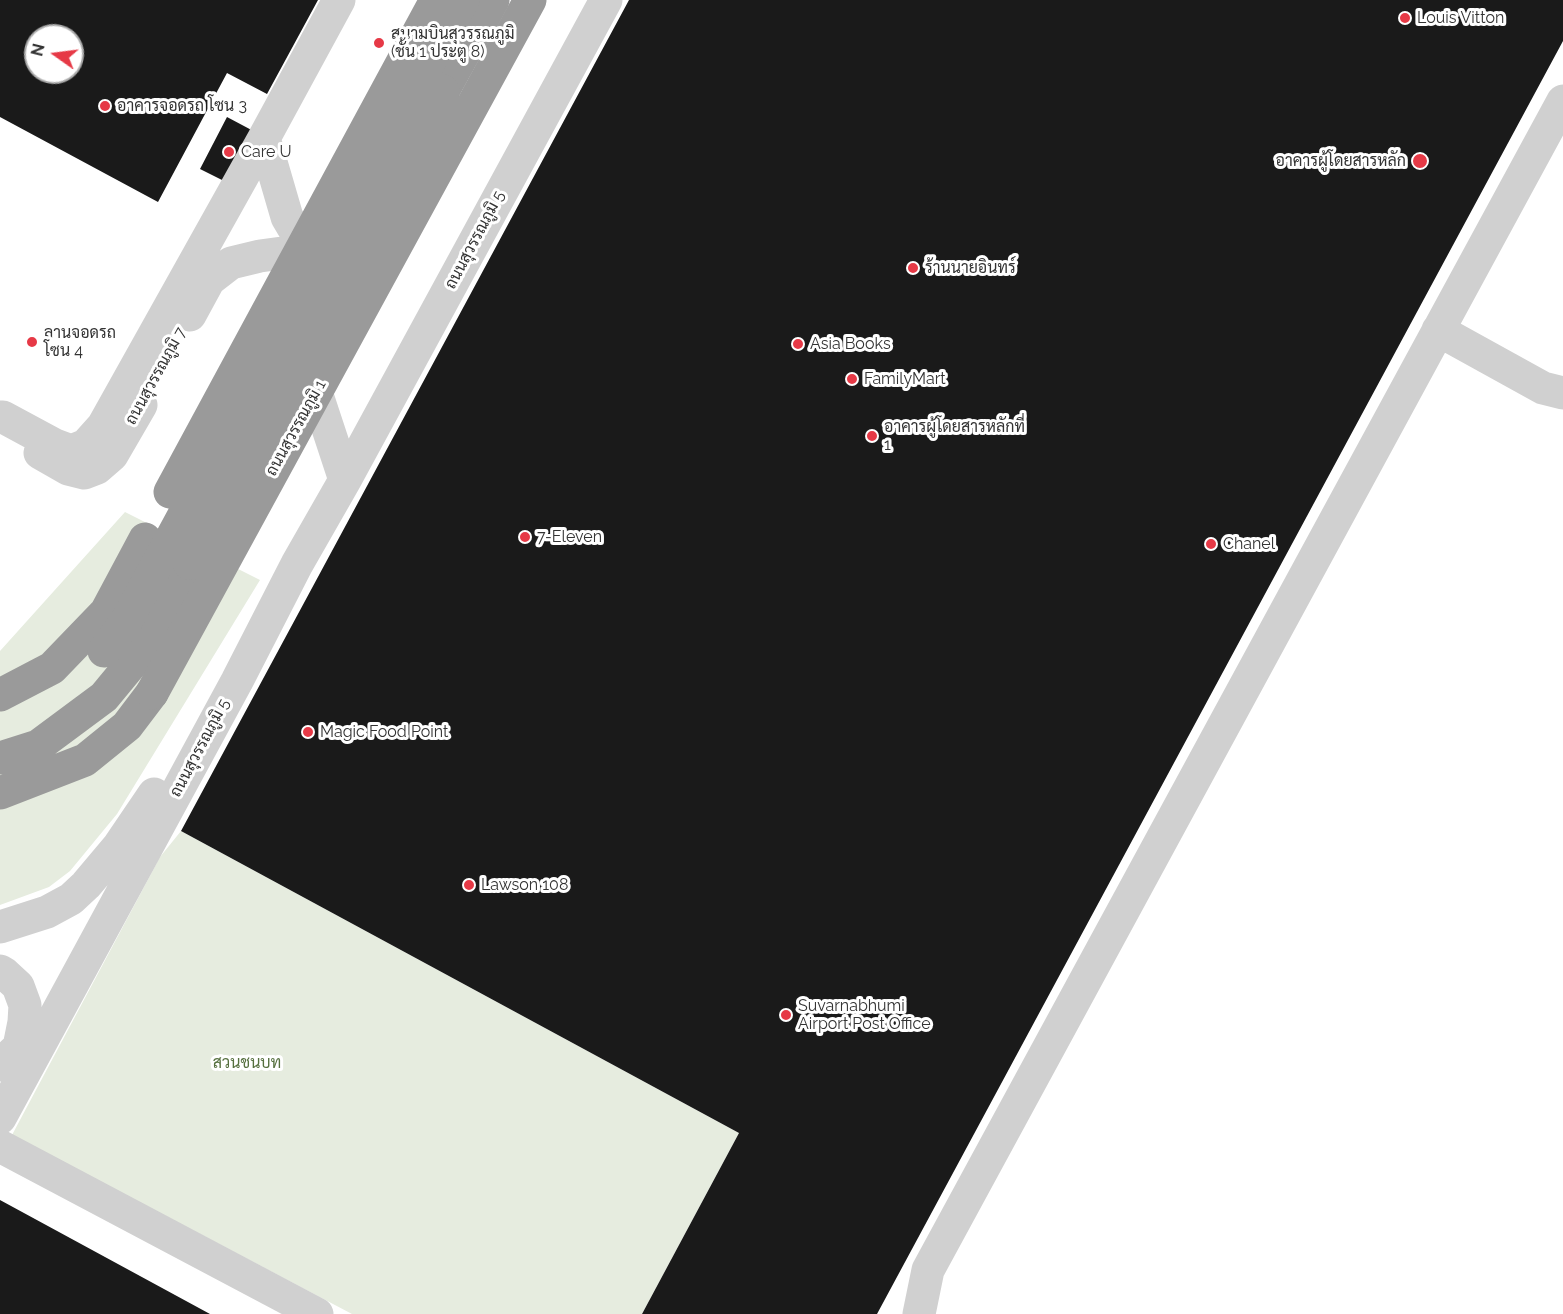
<!DOCTYPE html>
<meta charset="utf-8">
<style>
body{margin:0}
#map{position:relative;width:1563px;height:1314px;overflow:hidden;background:#fff;font-family:Raleway,sans-serif}
canvas{display:block}
.north{position:absolute;left:24px;top:24px;width:60px;height:60px;box-sizing:border-box;background:#fff;border:2px solid #adadad;border-radius:50%;rotate:284deg;font-size:16px;font-weight:700;line-height:24px;text-align:center;color:#333}
.north::after{content:'';display:block;margin:auto;width:21px;height:27px;background:#e63946;clip-path:polygon(50% 0,100% 100%,50% 72%,0 100%)}
</style>
<div id="map">
<canvas width="1563" height="1314"></canvas>
<div class="north">N</div>
</div>
<script>
const g = document.querySelector('canvas').getContext('2d');
g.lineJoin = 'round';
function paint(path, color) { g.fillStyle = color; g.fill(path, 'evenodd'); }
const shape = rows => new Path2D(rows.map(r => 'M' + r).join(''));
function stroke(path, color, width, dash) { g.strokeStyle = color; g.lineWidth = width; g.lineCap = dash ? 'butt' : 'round'; g.setLineDash(dash || []); g.stroke(path); }
function drawText(font, color, halo, rows, align = 'center') {
  g.font = font + ' Raleway,Sarabun,sans-serif'; g.lineWidth = 6; g.setLineDash([]); g.textBaseline = 'middle'; g.strokeStyle = halo; g.fillStyle = color; for (const [text, x, y, turn = 0] of rows) {
    g.save(); g.translate(x, y); g.rotate((+turn || 0) * Math.PI / 180); g.textAlign = isNaN(turn) ? turn : align; if (halo) g.strokeText(text, 0, 0); g.fillText(text, 0, 0); g.restore();
  }
}
paint(shape([
 [125,512,260,580,117,814,70,871,49,887,0,905,0,651],
 [181,831,739,1133,642,1314,352,1314,12,1135,160,857]
]), '#e6ecdf');
paint(shape([
 [0,0,318,0,267,94,227,73,158,202,0,117],
 [36,36,72,36,72,72,36,72],
 [629,0,1563,0,1563,41,877,1314,642,1314,739,1133,181,831],
 [227,117,259,134,232,185,200,169],
 [0,1200,210,1314,0,1314]
]), '#1a1a1a');
stroke(shape([
 [316,266,287,217,264,138,339,0],
 [190,315,209,280,231,263,260,256,282,253,311,257],
 [1438,330,1543,388,1563,393],
 [310,370,312,380,345,480],
 [0,417,3,417,55,445,71,451,86,445,103,426,264,138],
 [40,453,68,469,84,473,97,468,112,455,141,405],
 [0,927,47,912,71,899,86,885,118,847,154,794],
 [0,971,5,974,18,986,25,1005,24,1022,19,1047,0,1065],
 [0,1118,237,681,297,564,345,480,606,0],
 [0,1146,317,1314],
 [919,1314,928,1270,1563,101]
]), '#d0d0d0', 33);
stroke(shape([
 [443,91,493,0],
 [0,695,52,668,106,612,145,539],
 [0,758,38,746,104,697,142,651,189,563],
 [0,793,85,760,127,726,152,693]
]), '#9a9a9a', 33);
stroke(shape([
 [170,492,436,0],
 [189,563,443,91],
 [104,651,127,620,463,0],
 [152,693,530,0]
]), '#9a9a9a', 33);
for (const [x, y, r, color] of [
 [1405,18,6,"#e63946"],
 [379,43,6,"#e63946"],
 [105,106,6,"#e63946"],
 [229,152,6,"#e63946"],
 [1420,161,8,"#e63946"],
 [913,268,6,"#e63946"],
 [32,342,6,"#e63946"],
 [798,344,6,"#e63946"],
 [852,379,6,"#e63946"],
 [872,436,6,"#e63946"],
 [525,537,6,"#e63946"],
 [1211,544,6,"#e63946"],
 [308,732,6,"#e63946"],
 [469,885,6,"#e63946"],
 [786,1015,6,"#e63946"]
]) { const dot = new Path2D(); dot.arc(x, y, r, 0, 2 * Math.PI); g.fillStyle = color; g.fill(dot); stroke(dot, '#fff', 2); }
drawText('16px', '#333', '#fff', [
 ["Louis Vitton",1417,18],
 ["สนามบินสุวรรณภูมิ",391,34],
 ["(ชั้น 1 ประตู 8)",391,52],
 ["อาคารจอดรถ โซน 3",117,106],
 ["Care U",241,152],
 ["อาคารผู้โดยสารหลัก",1406,161,"right"],
 ["ร้านนายอินทร์",925,268],
 ["ลานจอดรถ",44,333],
 ["โซน 4",44,351],
 ["Asia Books",810,344],
 ["FamilyMart",864,379],
 ["อาคารผู้โดยสารหลักที่",884,427],
 ["1",884,445],
 ["7-Eleven",537,537],
 ["Chanel",1223,544],
 ["Magic Food Point",320,732],
 ["Lawson 108",481,885],
 ["Suvarnabhumi",798,1006],
 ["Airport Post Office",798,1024]
], 'left');
drawText('16px', '#333', '#fff', [
 ["ถนนสุวรรณภูมิ 5",475,240,-62],
 ["ถนนสุวรรณภูมิ 7",156,376,-61],
 ["ถนนสุวรรณภูมิ 1",296,428,-61],
 ["ถนนสุวรรณภูมิ 5",200,748,-62]
]);
drawText('16px', '#56703f', '#fff', [
 ["สวนชนบท",247,1063]
]);
</script>
